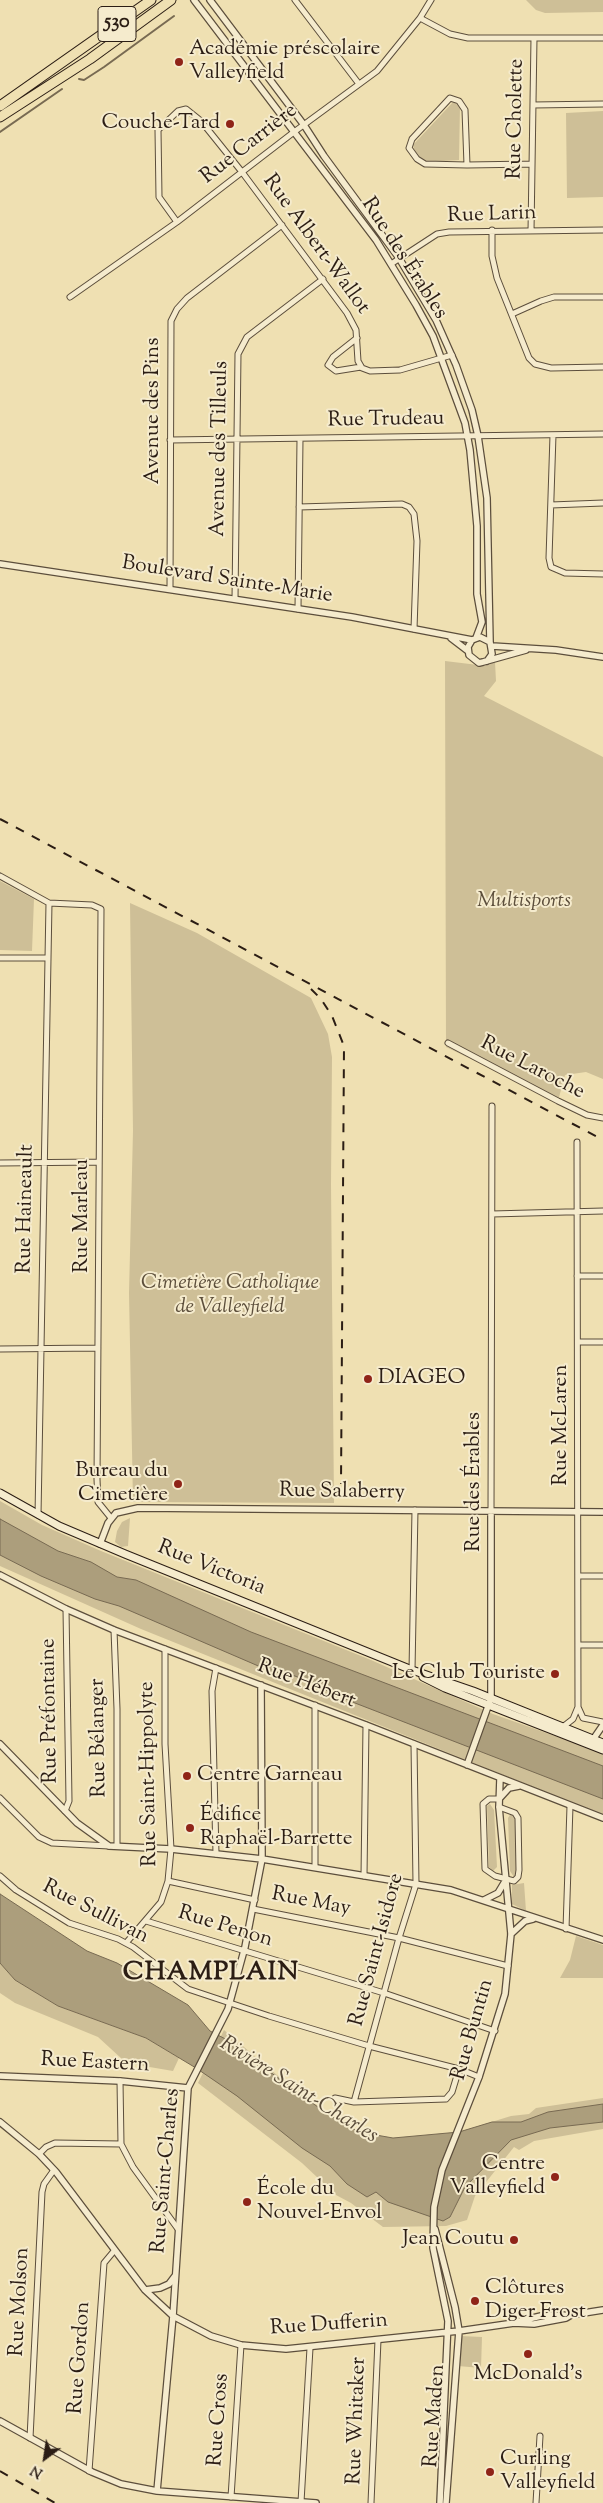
<!DOCTYPE html>
<meta charset="utf-8">
<style>
body{margin:0}
#map{position:relative;width:603px;height:2503px;overflow:hidden;background:#efe0b2;font-family:"Sorts Mill Goudy",serif}
canvas{display:block}
.north{position:absolute;left:20px;top:2433px;width:50px;height:50px;-webkit-text-stroke:4px #f5ebcd;paint-order:stroke;rotate:211deg;font-size:14px;font-weight:700;line-height:20px;text-align:center;color:#2b1d14}
.north::after{content:'';display:block;margin:auto;width:18px;height:22px;background:#2b1d14;clip-path:polygon(50% 0,100% 100%,50% 72%,0 100%)}
</style>
<div id="map">
<canvas width="603" height="2503"></canvas>
<div class="north">N</div>
</div>
<script>
const g = document.querySelector('canvas').getContext('2d');
g.lineJoin = 'round';
function paint(path, color) { g.fillStyle = color; g.fill(path, 'evenodd'); }
const shape = rows => new Path2D(rows.map(r => 'M' + r).join(''));
function stroke(path, color, width, dash) { g.strokeStyle = color; g.lineWidth = width; g.lineCap = dash ? 'butt' : 'round'; g.setLineDash(dash || []); g.stroke(path); }
function drawText(font, color, halo, rows, align = 'center') {
  g.font = font + ' "Sorts Mill Goudy",serif'; g.lineWidth = 4; g.setLineDash([]); g.textBaseline = 'middle'; g.strokeStyle = halo; g.fillStyle = color; for (const [text, x, y, turn = 0] of rows) {
    g.save(); g.translate(x, y); g.rotate((+turn || 0) * Math.PI / 180); g.textAlign = isNaN(turn) ? turn : align; if (halo) g.strokeText(text, 0, 0); g.fillText(text, 0, 0); g.restore();
  }
}
paint(shape([
 [526,0,603,0,603,12,545,13,536,10],
 [453,102,460,106,459,160,427,162,416,155,413,145],
 [603,111,603,197,567,198,566,113],
 [445,661,478,665,495,662,496,681,484,696,603,757,603,1079,586,1072,565,1075,558,1101,446,1047],
 [0,881,34,899,32,951,0,950],
 [130,903,197,933,311,998,328,1034,332,1057,331,1184,334,1503,133,1502,129,1293,133,1131],
 [0,1501,42,1525,101,1551,371,1660,493,1714,603,1753,603,1815,141,1629,0,1566],
 [130,1518,128,1546,121,1547,115,1542,117,1531,122,1522],
 [490,1804,494,1810,497,1867,493,1871,489,1867,487,1806],
 [511,1813,514,1814,516,1820,516,1874,514,1877,510,1871,508,1818],
 [524,1883,526,1911,512,1904,512,1885],
 [576,1936,603,1945,603,1978,560,1978,570,1960],
 [0,1963,15,1980,58,2006,146,2038,179,2058,173,2071,132,2064,122,2059,98,2037,15,2003,0,1993],
 [224,2030,298,2093,359,2132,393,2138,459,2132,511,2116,529,2114,536,2108,603,2098,603,2129,534,2141,519,2150,514,2147,475,2196,467,2220,446,2226,383,2227,351,2203,336,2195,302,2163,198,2083],
 [461,2336,482,2337,481,2368,458,2366]
]), '#cebf97');
const water = shape([
 [0,1519,58,1551,91,1562,117,1577,136,1580,251,1632,603,1766,603,1799,355,1703,295,1676,270,1671,119,1606,95,1599,41,1576,0,1555,0,1519],
 [0,1894,87,1951,117,1963,188,2005,210,2031,239,2046,251,2058,326,2113,359,2132,393,2138,459,2132,492,2122,521,2122,548,2112,603,2104,603,2122,550,2128,511,2140,465,2187,450,2217,443,2221,388,2202,376,2192,367,2197,347,2184,330,2166,302,2148,237,2096,196,2068,146,2038,58,2006,15,1980,0,1963,0,1894]
]);
paint(water, '#ac9e7c');
stroke(water, '#786a52', 1);
stroke(shape([
 [79,79,84,80,104,67,174,16],
 [0,132,62,89]
]), '#786a52', 2);
const minor = shape([
 [295,0,359,84],
 [420,18,450,34,468,38,603,38],
 [533,105,603,104],
 [467,165,465,110,459,101,450,98,412,139,409,148,417,159,425,164,467,165,532,164],
 [177,222,159,197,158,130,178,111,186,109,201,121,242,172,347,313,356,330,358,361,362,368,370,371,400,370,452,355],
 [492,230,492,256,497,278,529,358,535,364,551,368,603,367],
 [531,231,534,38],
 [391,264,437,234,449,232,603,230],
 [70,297,177,222,294,132,377,71,420,18,431,0],
 [512,314,541,301,554,297,603,297],
 [357,338,333,357,328,365,336,371,361,367],
 [553,435,549,558,551,567,565,573,603,574],
 [170,440,603,434],
 [551,505,603,503],
 [299,507,402,504,409,507,414,514,417,541,414,629],
 [170,589,171,321,177,309,187,298,282,225],
 [235,599,238,354,247,337,323,279],
 [298,609,300,439],
 [0,876,49,903,92,905,101,909,97,1479,98,1502,111,1518],
 [0,958,48,958],
 [448,1043,558,1101,587,1115,603,1118],
 [577,1142,578,1707,583,1718,603,1722],
 [0,1163,99,1162],
 [492,1214,603,1211],
 [577,1276,603,1276],
 [578,1342,603,1342],
 [0,1349,98,1348],
 [491,1511,492,1106],
 [38,1515,49,903],
 [578,1576,603,1576],
 [114,1630,117,1709,117,1846],
 [578,1645,603,1645],
 [216,1668,212,1691,216,1854],
 [412,1670,415,1510],
 [315,1705,315,1867],
 [564,1726,573,1719,578,1707],
 [0,1798,39,1837,52,1843,109,1846],
 [499,1807,515,1813,518,1818,519,1870,518,1877,514,1881,495,1876,485,1869,483,1804,489,1799,499,1799],
 [65,1811,69,1801,66,1609],
 [0,1876,16,1890,69,1923,118,1939,133,1947,188,1989,269,2016,369,2046,459,2069,479,2077],
 [364,1876,366,1725],
 [168,1881,255,1900],
 [253,1909,399,1938,508,1966],
 [146,1921,384,1993,495,2031],
 [566,1929,570,1806],
 [126,1943,161,1902,168,1881,171,1849,165,1744,165,1649],
 [120,2081,121,2144,133,2167,178,2229],
 [335,2098,354,2102,446,2099,452,2092,459,2069],
 [354,2102,399,1938,416,1884,414,1744],
 [39,2154,46,2147,55,2143,121,2144],
 [30,2438,42,2192,44,2184,54,2170],
 [89,2471,104,2263,114,2251],
 [231,2497,241,2345],
 [301,2502,310,2348],
 [371,2503,378,2340],
 [536,2503,540,2436]
]);
const tertiary = shape([
 [194,0,376,240,416,305,433,336,465,423,470,450,477,526,477,594,482,622,476,638],
 [210,0,304,125,324,156,399,258,436,320,456,365,472,410,478,436,487,498,490,642],
 [0,564,352,617,472,640],
 [451,638,468,651],
 [492,646,556,650,603,657],
 [487,661,492,654,490,642,480,637,472,640,468,647,469,655,479,663,483,662,526,650],
 [100,1544,108,1523,116,1513,138,1508,603,1512],
 [0,1575,66,1609,114,1630,366,1725,603,1818],
 [592,1741,603,1725],
 [0,1744,77,1823,109,1846,171,1849,262,1859,451,1890,603,1940],
 [467,1765,491,1698,491,1511],
 [499,1799,509,1788,519,1786],
 [484,1900,498,1893,504,1883],
 [511,1934,525,1921,533,1919],
 [0,2076,120,2081,188,2088],
 [0,2122,39,2154,56,2172,145,2290,173,2316,211,2336,241,2345,286,2349,459,2331,514,2323,534,2324,566,2318,571,2315],
 [435,2229,455,2307,459,2331,446,2503],
 [145,2290,160,2288,169,2284,175,2276],
 [516,2322,541,2316,571,2315,603,2310],
 [0,2421,92,2472,121,2484,157,2491,316,2503],
 [157,2491,173,2316,188,2088,228,2009,245,1947,262,1859,261,1685],
 [440,2503,448,2321,433,2248,434,2207,442,2170,479,2077,505,1994,511,1934,499,1807,500,1778]
]);
const secondary = shape([
 [0,1493,59,1526,125,1554,412,1670,473,1691,603,1743],
 [423,1677,445,1688,603,1750]
]);
const motorway = shape([
 [0,106,151,0],
 [0,117,90,59,171,0]
]);
stroke(minor, '#5c4e3c', 7);
stroke(tertiary, '#5c4e3c', 8);
stroke(secondary, '#2b1d14', 9);
stroke(motorway, '#2b1d14', 11);
stroke(minor, '#f5ebcd', 5);
stroke(tertiary, '#f5ebcd', 5.5);
stroke(secondary, '#f5ebcd', 7);
stroke(motorway, '#efe0b2', 9);
stroke(shape([
 [0,819,603,1140],
 [311,989,321,999,332,1016,344,1046,341,1484],
 [0,2471,55,2503]
]), '#2b1d14', 2, [9, 9]);
for (const [x, y, r, color] of [
 [179,62,5,"#8f2418"],
 [230,124,5,"#8f2418"],
 [368,1379,5,"#8f2418"],
 [178,1484,5,"#8f2418"],
 [555,1674,5,"#8f2418"],
 [187,1776,5,"#8f2418"],
 [190,1828,5,"#8f2418"],
 [555,2177,5,"#8f2418"],
 [247,2202,5,"#8f2418"],
 [514,2240,5,"#8f2418"],
 [475,2301,5,"#8f2418"],
 [528,2354,5,"#8f2418"],
 [490,2472,5,"#8f2418"]
]) { const dot = new Path2D(); dot.arc(x, y, r, 0, 2 * Math.PI); g.fillStyle = color; g.fill(dot); stroke(dot, '#f5ebcd', 2); }
for (const [x, y, w] of [
 [117,24,38]
]) { const box = new Path2D(); box.roundRect(x - w / 2, y - 17.5, w, 35, 4); g.fillStyle = '#f5ebcd'; g.fill(box); stroke(box, '#2b1d14', 1); }
drawText('bold 20px', '#2b1d14', null, [
 ["530",117,24]
]);
drawText('21px', '#2b1d14', '#f5ebcd', [
 ["Académie préscolaire",189,50],
 ["Valleyfield",189,74],
 ["Couche-Tard",220,124,"right"],
 ["DIAGEO",378,1379],
 ["Bureau du",168,1472,"right"],
 ["Cimetière",168,1496,"right"],
 ["Le Club Touriste",545,1674,"right"],
 ["Centre Garneau",197,1776],
 ["Édifice",200,1816],
 ["Raphaël-Barrette",200,1840],
 ["Centre",545,2165,"right"],
 ["Valleyfield",545,2189,"right"],
 ["École du",257,2190],
 ["Nouvel-Envol",257,2214],
 ["Jean Coutu",504,2240,"right"],
 ["Clôtures",485,2289],
 ["Diger Frost",485,2313],
 ["McDonald's",528,2375,"center"],
 ["Curling",500,2460],
 ["Valleyfield",500,2484]
], 'left');
drawText('21px', '#2b1d14', '#f5ebcd', [
 ["Rue Cholette",517,119,-89],
 ["Rue Carrière",250,145,-38],
 ["Rue Larin",492,216,-2],
 ["Rue Albert-Wallot",315,245,54],
 ["Rue des Érables",403,259,57],
 ["Avenue des Pins",154,411,-90],
 ["Rue Trudeau",386,421,-1],
 ["Avenue des Tilleuls",221,449,-89],
 ["Boulevard Sainte-Marie",227,581,9],
 ["Rue Laroche",532,1069,27],
 ["Rue Haineault",27,1209,-89],
 ["Rue Marleau",83,1216,-90],
 ["Rue McLaren",562,1425,-90],
 ["Rue des Érables",475,1482,-90],
 ["Rue Salaberry",342,1493,1],
 ["Rue Victoria",211,1569,22],
 ["Rue Hébert",306,1685,21],
 ["Rue Préfontaine",51,1711,-91],
 ["Rue Bélanger",100,1738,-91],
 ["Rue Saint-Hippolyte",150,1774,-91],
 ["Rue May",311,1903,11],
 ["Rue Sullivan",95,1913,27],
 ["Rue Penon",225,1928,17],
 ["Rue Saint-Isidore",378,1950,-75],
 ["Rue Buntin",474,2030,-74],
 ["Rue Eastern",95,2064,3],
 ["Rue Saint-Charles",167,2171,-85],
 ["Rue Molson",21,2302,-87],
 ["Rue Dufferin",329,2326,-4],
 ["Rue Gordon",81,2358,-86],
 ["Rue Maden",436,2416,-86],
 ["Rue Cross",220,2420,-86],
 ["Rue Whitaker",358,2421,-88]
]);
drawText('italic 21px', '#5c4e3b', '#f5ebcd', [
 ["Multisports",524,902],
 ["Cimetière Catholique",230,1284],
 ["de Valleyfield",230,1308]
]);
drawText('italic 22px', '#584a38', '#f5ebcd', [
 ["Rivière Saint-Charles",298,2091,32]
]);
g.letterSpacing = '1px';
drawText('bold 26px', '#2b1d14', '#f5ebcd', [
 ["CHAMPLAIN",211,1975]
]);
g.letterSpacing = '0px';
</script>
